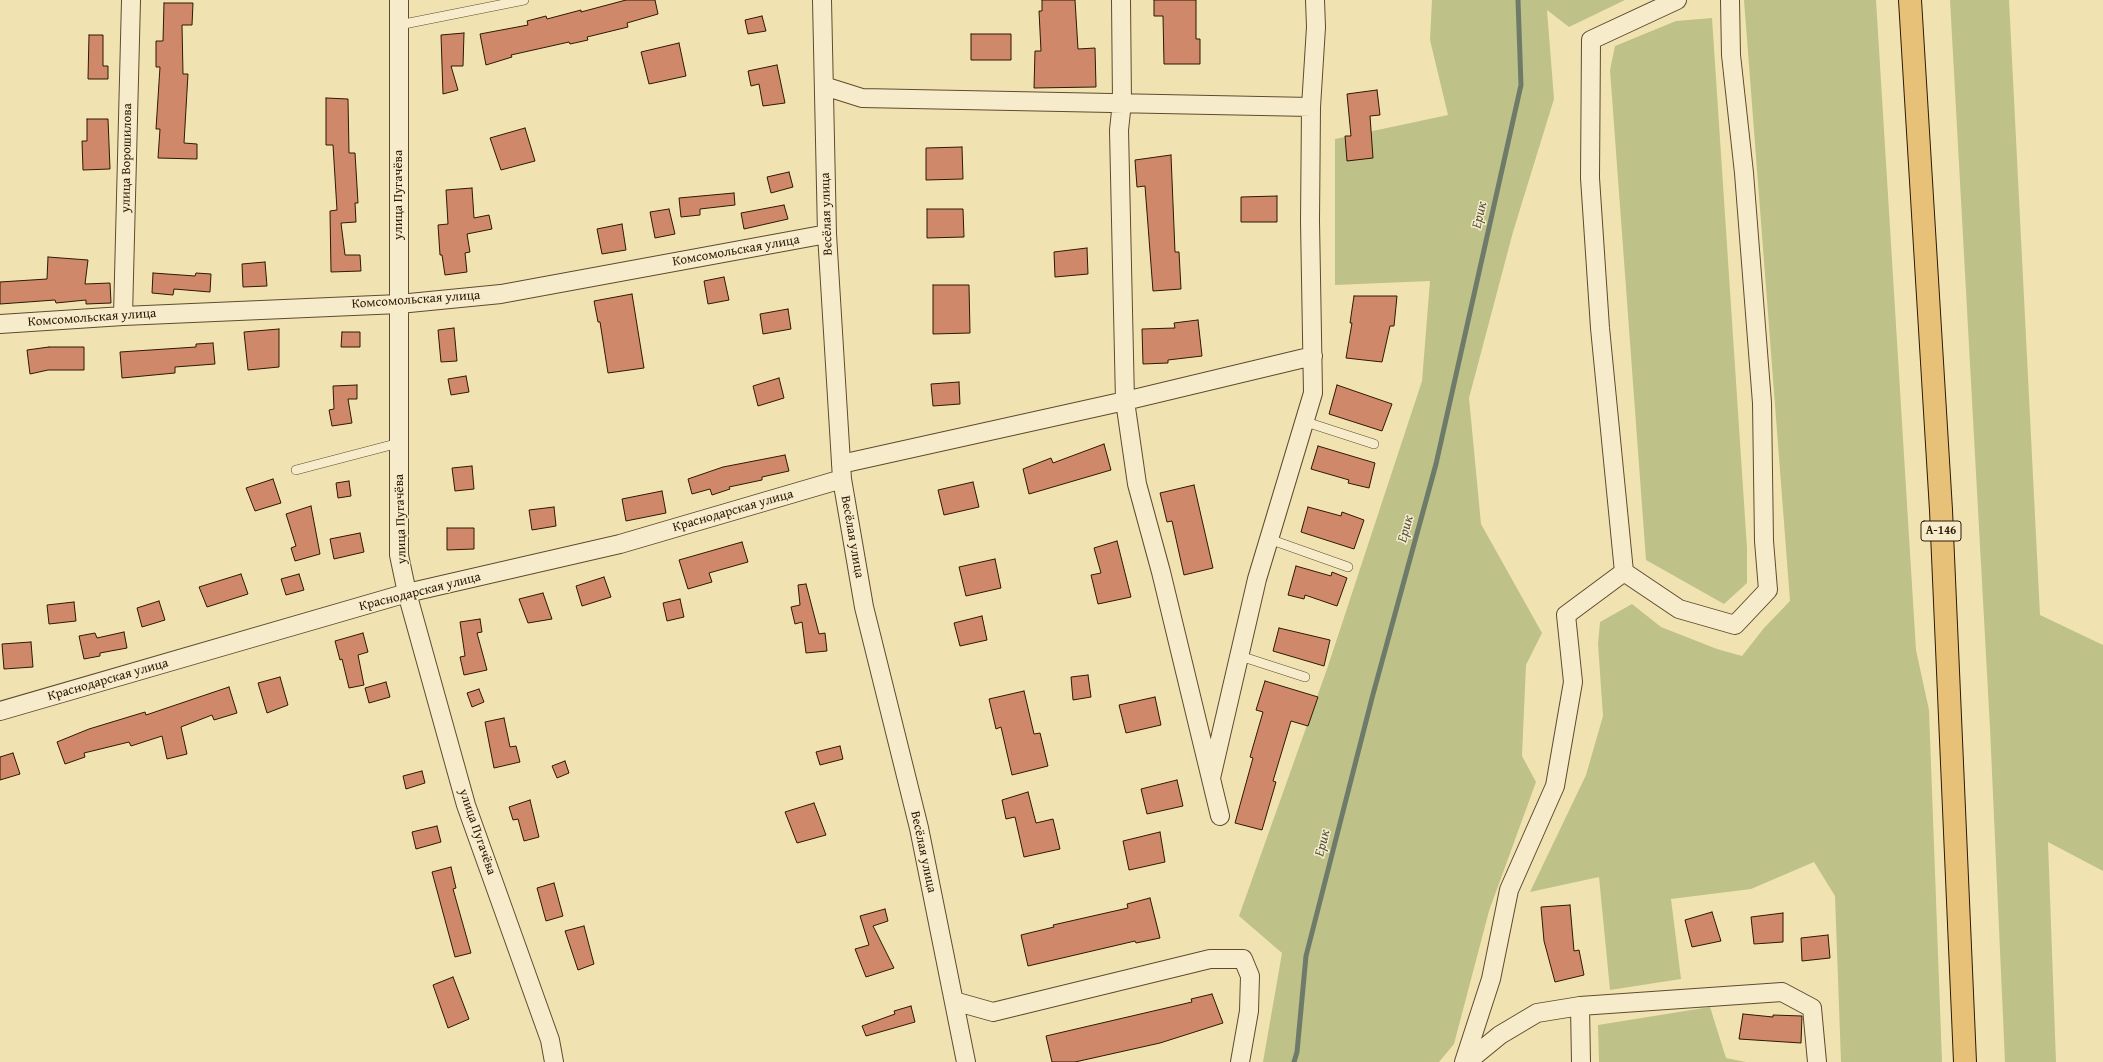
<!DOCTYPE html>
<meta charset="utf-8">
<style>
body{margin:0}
canvas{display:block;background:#f1e2b1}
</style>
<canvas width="2103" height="1062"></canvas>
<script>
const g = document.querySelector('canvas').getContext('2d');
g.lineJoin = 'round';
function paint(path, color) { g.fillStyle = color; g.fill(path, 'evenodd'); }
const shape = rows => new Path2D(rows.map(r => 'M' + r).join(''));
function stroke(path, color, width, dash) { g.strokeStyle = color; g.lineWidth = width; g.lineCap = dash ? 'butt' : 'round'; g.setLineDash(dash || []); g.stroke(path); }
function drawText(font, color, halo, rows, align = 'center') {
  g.font = font + ' "Gentium Book Plus",serif'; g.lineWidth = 3; g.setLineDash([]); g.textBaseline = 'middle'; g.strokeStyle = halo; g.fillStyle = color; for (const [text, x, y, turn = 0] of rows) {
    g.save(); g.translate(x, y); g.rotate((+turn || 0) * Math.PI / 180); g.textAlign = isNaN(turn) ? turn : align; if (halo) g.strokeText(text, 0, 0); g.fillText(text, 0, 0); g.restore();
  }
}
paint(shape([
 [1432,0,1625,0,1569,27,1547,10,1554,99,1513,232,1469,398,1481,524,1542,633,1526,665,1522,756,1536,782,1489,911,1454,1044,1439,1062,1263,1062,1282,953,1239,916,1327,669,1422,381,1430,281,1335,285,1335,139,1448,115,1430,40],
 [1744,0,1876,0,1916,650,1929,710,1942,1062,1841,1062,1835,896,1814,862,1751,889,1671,899,1681,979,1610,990,1599,877,1530,892,1586,775,1603,716,1598,644,1600,622,1632,604,1661,627,1717,649,1742,656,1764,628,1790,601],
 [1950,0,2009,0,2040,615,2103,645,2103,871,2048,842,2056,1062,2005,1062,1990,728],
 [1712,18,1747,548,1747,583,1724,604,1646,560,1610,70,1615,46,1676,21],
 [1710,1007,1726,1058,1746,1062,1599,1062,1598,1025]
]), '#bec289');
stroke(shape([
 [1294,1062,1297,1052,1306,956,1372,698,1436,464,1521,85,1518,0]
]), '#6f7b69', 5);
const building = shape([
 [626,0,655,0,658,14,627,23,628,27,587,37,588,40,570,44,569,42,511,55,512,57,486,65,480,34,528,25,527,21,546,16,547,19,581,10,581,12,626,0],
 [1042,0,1075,0,1078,49,1095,48,1096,87,1034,88,1035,51,1041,51,1039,11,1042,11,1042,0],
 [1154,0,1196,0,1196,39,1200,39,1200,64,1164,64,1163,16,1154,16,1154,0],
 [164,3,193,3,192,25,182,25,183,74,188,74,184,143,197,144,197,159,158,158,160,129,156,129,160,67,156,67,156,41,163,41,164,3],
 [762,16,766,31,748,34,745,20,762,16],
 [464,33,463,66,451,66,458,90,443,94,441,35,464,33],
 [971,34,1011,34,1011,60,971,60,971,34],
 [89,35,103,35,103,66,108,66,108,79,88,79,89,35],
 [679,43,686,76,649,84,641,52,679,43],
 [777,65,785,103,763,106,759,84,751,86,748,71,777,65],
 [1377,90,1380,115,1370,116,1373,158,1347,161,1345,136,1351,136,1347,94,1377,90],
 [326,98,348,99,349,153,355,153,358,203,355,203,356,222,341,223,345,255,360,255,361,271,331,272,330,211,337,210,333,145,326,145,326,98],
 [87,119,108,119,110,169,83,170,82,141,87,141,87,119],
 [525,128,535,161,501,170,490,138,525,128],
 [962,147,963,179,926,180,926,148,962,147],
 [1171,155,1175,252,1179,252,1181,289,1153,291,1145,186,1137,187,1135,160,1171,155],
 [789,172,793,187,771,193,767,177,789,172],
 [472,188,474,218,489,215,492,229,467,234,470,252,465,253,467,272,445,275,442,255,440,255,438,225,448,224,446,190,472,188],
 [734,193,735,205,700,209,700,215,681,217,679,198,734,193],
 [1277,196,1277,222,1241,222,1241,197,1277,196],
 [784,205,788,219,744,229,741,213,784,205],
 [669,209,675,234,655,238,650,212,669,209],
 [927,209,963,209,964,237,927,238,927,209],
 [622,224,626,250,602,254,597,229,622,224],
 [1087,248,1088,274,1055,277,1054,252,1087,248],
 [48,257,88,260,85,284,110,283,111,303,86,304,86,300,56,303,55,300,0,304,0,282,47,279,48,257],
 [265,262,267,286,243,287,242,264,265,262],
 [153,273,195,276,196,273,211,274,210,292,174,289,173,295,152,293,153,273],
 [724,277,729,300,708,304,704,281,724,277],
 [933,285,969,285,970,333,933,334,933,285],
 [632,294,644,368,608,373,600,322,598,322,594,301,632,294],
 [1354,296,1397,296,1394,326,1390,326,1382,362,1346,358,1352,323,1350,323,1354,296],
 [788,309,791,329,763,334,760,314,788,309],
 [1198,320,1202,356,1168,360,1168,363,1143,364,1142,329,1175,328,1174,323,1198,320],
 [454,328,457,361,441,362,438,330,454,328],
 [279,329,279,367,248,370,244,332,279,329],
 [342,332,360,332,360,347,341,347,342,332],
 [213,343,215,364,175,367,175,373,122,378,120,352,196,347,196,344,213,343],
 [49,347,84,347,84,370,48,370,30,374,27,350,49,347],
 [466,376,469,392,451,395,448,379,466,376],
 [779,378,784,398,758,406,753,386,779,378],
 [959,382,960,404,933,406,931,384,959,382],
 [357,385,357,399,348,399,352,423,332,426,329,410,334,409,333,386,357,385],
 [1337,385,1392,404,1382,431,1329,414,1337,385],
 [1104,444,1111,470,1029,494,1023,469,1051,458,1053,463,1104,444],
 [1318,446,1375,463,1369,488,1348,483,1349,480,1311,469,1318,446],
 [785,455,789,471,762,477,762,480,729,487,730,489,712,495,710,489,692,494,688,479,723,467,785,455],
 [472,466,474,489,455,491,452,468,472,466],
 [273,479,281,503,255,511,246,488,273,479],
 [349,481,351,496,338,498,336,483,349,481],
 [973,482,979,507,944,515,938,490,973,482],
 [1194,485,1213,568,1184,575,1172,521,1167,522,1160,493,1194,485],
 [662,491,666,513,626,521,622,499,662,491],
 [311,506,320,554,295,561,291,548,296,546,286,514,311,506],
 [554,507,556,526,532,530,529,510,554,507],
 [1308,507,1341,516,1342,512,1364,520,1354,549,1301,532,1308,507],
 [447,528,474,528,474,549,447,550,447,528],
 [360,533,364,552,334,559,330,539,360,533],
 [1117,541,1131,597,1098,604,1091,575,1101,573,1094,548,1117,541],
 [742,542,748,562,709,573,712,582,688,589,679,560,742,542],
 [995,559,1001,588,966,596,959,567,995,559],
 [1296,566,1331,576,1332,572,1347,578,1337,606,1305,595,1304,599,1288,595,1296,566],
 [241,574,248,594,207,607,199,587,241,574],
 [299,574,304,590,286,595,281,579,299,574],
 [604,577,611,597,582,606,576,586,604,577],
 [806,584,819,634,825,633,827,651,806,653,802,622,795,624,791,607,800,605,798,585,806,584],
 [543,593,552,619,528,623,519,599,543,593],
 [680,599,684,617,667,621,663,603,680,599],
 [159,601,165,620,142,627,137,608,159,601],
 [74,602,76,621,49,624,47,605,74,602],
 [982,616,987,640,960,646,954,623,982,616],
 [480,619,482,632,477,633,487,670,464,675,460,657,465,656,460,622,480,619],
 [1279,628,1330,640,1324,666,1273,651,1279,628],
 [124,632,127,648,100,653,100,656,84,659,79,636,95,633,97,638,124,632],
 [363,633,368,652,358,655,364,685,349,688,342,659,340,660,335,641,363,633],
 [31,642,33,667,4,669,2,644,31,642],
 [1088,675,1091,697,1073,700,1071,677,1088,675],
 [280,677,288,705,267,713,258,683,280,677],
 [1265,681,1318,697,1308,726,1291,721,1273,781,1276,782,1262,830,1235,823,1253,758,1250,757,1263,712,1256,710,1265,681],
 [386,682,390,697,369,703,365,688,386,682],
 [229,687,237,713,214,720,212,715,181,727,187,754,167,759,162,736,131,746,129,742,84,753,85,757,65,764,57,742,89,729,145,712,146,715,229,687],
 [479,689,484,702,472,707,467,693,479,689],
 [1024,691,1034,734,1040,733,1048,766,1012,775,1001,727,996,729,989,699,1024,691],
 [1155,697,1161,725,1126,733,1119,705,1155,697],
 [504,718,510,747,516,746,520,762,494,768,485,722,504,718],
 [840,746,843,759,820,765,816,752,840,746],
 [13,753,20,774,0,780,0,757,13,753],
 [565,761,569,773,557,778,552,766,565,761],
 [422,771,425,783,406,789,403,776,422,771],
 [1177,780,1183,806,1147,814,1141,789,1177,780],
 [1028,792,1036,823,1053,819,1060,849,1024,857,1015,817,1006,819,1002,800,1028,792],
 [530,800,539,837,524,841,518,819,513,820,509,807,530,800],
 [814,803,826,835,797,843,785,812,814,803],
 [437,826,441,842,416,849,412,832,437,826],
 [1160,832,1165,862,1129,870,1123,841,1160,832],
 [451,867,456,888,453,889,471,953,455,957,432,872,451,867],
 [554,883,563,916,546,921,537,888,554,883],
 [1150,898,1160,938,1136,943,1135,941,1028,966,1021,935,1054,927,1053,925,1128,908,1127,904,1150,898],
 [1570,905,1574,951,1579,950,1584,975,1555,982,1544,941,1541,907,1570,905],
 [885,909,888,921,873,926,894,968,866,977,855,949,869,945,860,916,885,909],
 [1712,912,1721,941,1692,947,1685,920,1712,912],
 [1783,913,1783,942,1754,944,1751,917,1783,913],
 [584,926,594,964,578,970,565,931,584,926],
 [1828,935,1830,958,1802,961,1801,938,1828,935],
 [453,977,469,1019,448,1028,433,985,453,977],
 [1212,994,1223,1023,1160,1043,1075,1062,1052,1062,1046,1036,1192,1002,1191,999,1212,994],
 [911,1006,915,1022,866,1036,862,1026,895,1014,894,1011,911,1006],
 [1743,1014,1773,1017,1773,1015,1802,1016,1801,1043,1739,1039,1743,1014]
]);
paint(building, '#cf886a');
stroke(building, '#2e1903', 1);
const service = shape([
 [399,25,524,0],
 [1303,421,1374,444],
 [296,470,399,443],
 [1269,539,1348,567],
 [1240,656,1305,677]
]);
const minor = shape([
 [399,0,399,555,407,593,466,805,550,1040,554,1062],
 [822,0,827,234,842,479,864,607,919,828,966,1062],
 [1121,0,1122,102,1119,130,1125,401,1137,484,1161,572,1220,816],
 [824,86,862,98,1311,107,1310,221,1313,393,1257,579,1211,778],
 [1311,107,1316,27,1315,0],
 [123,316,131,0],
 [0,324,123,316,399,304,501,294,827,234],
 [841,464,1125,401,1313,356],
 [1624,572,1679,609,1735,625,1768,590,1764,541,1762,403,1744,173,1731,55,1730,0],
 [1624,572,1600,328,1590,178,1591,40,1677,0],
 [0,711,407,593,620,544,842,479],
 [954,1001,993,1012,1210,959,1243,959,1250,976,1249,1011,1240,1062],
 [1580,1006,1581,1062],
 [1464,1062,1491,979,1509,890,1555,786,1573,682,1566,615,1624,572],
 [1467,1062,1500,1035,1537,1013,1580,1006,1782,992,1812,1008,1817,1062]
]);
const trunk = shape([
 [1910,0,1941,510,1965,1062]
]);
stroke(service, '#5f4b2e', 10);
stroke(minor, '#5f4b2e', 20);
stroke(trunk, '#2e1903', 24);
stroke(service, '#f6eccc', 9);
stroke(minor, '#f6eccc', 18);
stroke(trunk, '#e8c178', 22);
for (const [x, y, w] of [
 [1941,531,40]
]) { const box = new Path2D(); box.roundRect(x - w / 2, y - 10, w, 20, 3); g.fillStyle = '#f6eccc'; g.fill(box); stroke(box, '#2e1903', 1); }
drawText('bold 12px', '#2e1903', null, [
 ["А-146",1941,531]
]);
drawText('13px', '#2e1903', '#f6eccc', [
 ["улица Ворошилова",127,158,-89],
 ["улица Пугачёва",399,195,-90],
 ["Весёлая улица",827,214,-92],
 ["Комсомольская улица",736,251,-10],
 ["Комсомольская улица",416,300,-4],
 ["Комсомольская улица",92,318,-4],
 ["Краснодарская улица",733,511,-16],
 ["улица Пугачёва",401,519,-92],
 ["Весёлая улица",852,537,80],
 ["Краснодарская улица",420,592,-14],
 ["Краснодарская улица",108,680,-16],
 ["улица Пугачёва",477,832,71],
 ["Весёлая улица",923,852,78]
]);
drawText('italic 14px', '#54523e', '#f6eccc', [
 ["Ерик",1480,215,-77],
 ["Ерик",1406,529,-75],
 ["Ерик",1323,843,-76]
]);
</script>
